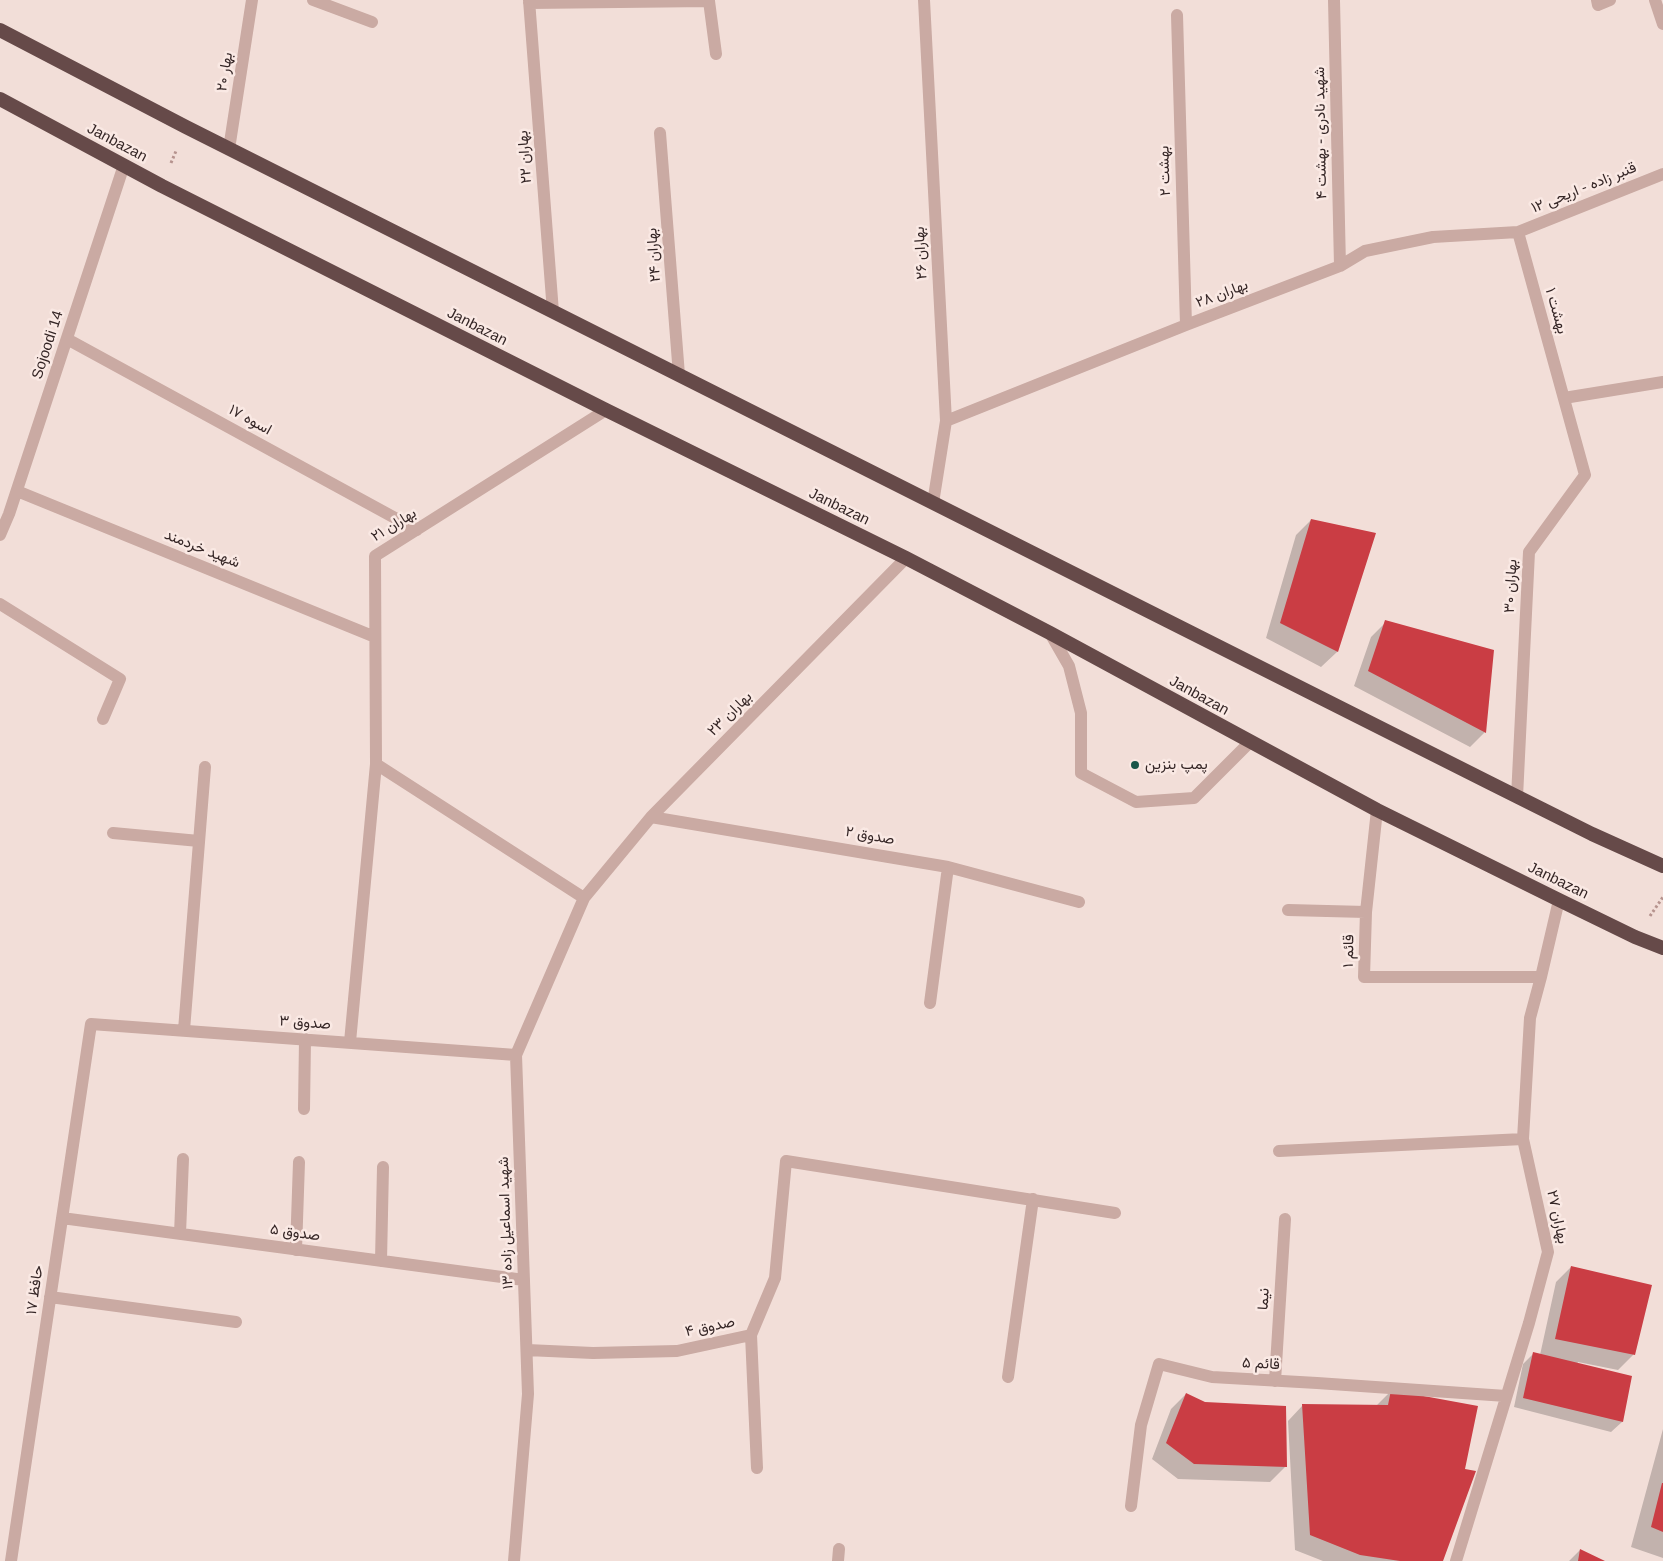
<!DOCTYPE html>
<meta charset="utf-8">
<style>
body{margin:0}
canvas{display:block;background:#f2ded8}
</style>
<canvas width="1663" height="1561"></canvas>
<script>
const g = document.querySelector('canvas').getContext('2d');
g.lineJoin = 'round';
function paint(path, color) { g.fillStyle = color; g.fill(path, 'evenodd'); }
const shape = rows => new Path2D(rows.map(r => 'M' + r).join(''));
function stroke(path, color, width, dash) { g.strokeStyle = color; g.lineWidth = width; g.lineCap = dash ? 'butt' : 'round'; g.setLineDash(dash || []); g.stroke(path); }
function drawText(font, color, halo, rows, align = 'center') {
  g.font = font + ' Helvetica,Vazirmatn,sans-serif'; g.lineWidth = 5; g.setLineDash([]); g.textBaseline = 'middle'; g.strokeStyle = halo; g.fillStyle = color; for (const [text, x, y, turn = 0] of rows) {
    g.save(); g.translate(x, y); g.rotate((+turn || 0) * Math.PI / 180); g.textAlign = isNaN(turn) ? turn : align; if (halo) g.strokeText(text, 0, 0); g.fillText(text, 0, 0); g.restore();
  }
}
paint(shape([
 [1311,520,1375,534,1337,652,1321,667,1266,638,1296,535],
 [1386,622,1485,732,1470,747,1354,686,1371,637],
 [1571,1267,1651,1286,1633,1355,1618,1370,1578,1362,1577,1364,1630,1377,1622,1422,1611,1432,1514,1407,1523,1364,1533,1354,1540,1355,1556,1282],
 [1391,1391,1441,1561,1323,1561,1295,1550,1288,1421,1303,1405,1376,1406],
 [1186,1394,1285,1467,1270,1482,1178,1479,1152,1459,1171,1409],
 [1663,1429,1663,1558,1631,1547],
 [1580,1550,1602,1561,1569,1561]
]), '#0003');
paint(shape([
 [1311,519,1376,533,1338,652,1280,623],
 [1385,620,1494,650,1486,733,1368,671],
 [1571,1266,1652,1285,1635,1355,1555,1339],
 [1533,1352,1632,1376,1623,1422,1523,1398],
 [1391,1390,1478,1406,1465,1469,1476,1471,1443,1561,1400,1561,1360,1555,1310,1535,1302,1404,1388,1405],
 [1186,1393,1205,1402,1286,1406,1287,1467,1194,1464,1166,1443],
 [1662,1483,1663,1483,1663,1532,1651,1527],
 [1580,1549,1605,1561,1578,1561]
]), '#ca3d44');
stroke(shape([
 [171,163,176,151],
 [1650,916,1663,897]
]), '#b6938e', 3, [2.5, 2.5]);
stroke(shape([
 [1050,633,1069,666,1081,713,1081,773,1136,802,1194,798,1250,742]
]), '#caaaa3', 12);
stroke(shape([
 [313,0,372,22],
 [529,0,553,312],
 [924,0,946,421,933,503],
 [1334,0,1340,266],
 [1597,0,1598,5,1610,0],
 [1655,0,1663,24],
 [529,3,709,1,716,54],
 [1177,15,1186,325],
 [660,133,679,375],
 [229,149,252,0],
 [67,339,417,530],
 [1564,398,1663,382],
 [946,421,1186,325,1340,266,1365,251,1433,237,1518,232,1663,174],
 [17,491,375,637],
 [0,535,9,514,124,165],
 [0,604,120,679,103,719],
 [376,764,584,898],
 [1517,797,1529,552,1585,475,1518,232],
 [1377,810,1366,912,1364,977,1541,977],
 [651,817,948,867,1079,902],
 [113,833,199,841],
 [1288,910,1366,912],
 [930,1003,948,867],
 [184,1030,205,767],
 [350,1042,376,764,375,556,606,410],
 [304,1109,305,1039],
 [1279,1151,1523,1139],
 [62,1218,524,1280],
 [180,1234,183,1159],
 [296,1250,299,1162],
 [381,1261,383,1167],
 [50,1297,236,1322],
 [751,1335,757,1468],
 [527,1350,593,1353,677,1351,751,1335,775,1278,786,1161,1115,1213],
 [1008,1377,1033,1199],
 [1275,1381,1285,1219],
 [1131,1506,1141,1425,1159,1364,1212,1377,1317,1383,1506,1396],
 [11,1561,91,1024,516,1055],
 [514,1561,528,1394,516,1055,584,898,651,817,906,558],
 [838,1561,839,1549],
 [1456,1561,1529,1323,1548,1252,1523,1139,1530,1018,1541,977,1559,900]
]), '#caaaa3', 12);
stroke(shape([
 [0,30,186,127,1492,784,1592,834,1663,866],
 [0,99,162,186,606,410,906,558,1050,633,1377,810,1559,900,1635,937,1663,948]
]), '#664a49', 14);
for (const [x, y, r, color] of [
 [1135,765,5,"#1a574a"]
]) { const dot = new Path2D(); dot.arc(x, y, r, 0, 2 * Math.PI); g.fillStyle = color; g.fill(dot); stroke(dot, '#fae9e4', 2); }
drawText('15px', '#352626', '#fae9e4', [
 ["بهار ۲۰",225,72,-81],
 ["شهید نادری - بهشت ۴",1321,133,-91],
 ["Janbazan",117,143,28],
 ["بهاران ۲۲",525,157,-94],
 ["بهشت ۲",1165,171,-92],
 ["قنبر زاده - اریحی ۱۲",1584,188,-22],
 ["بهاران ۲۶",921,253,-93],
 ["بهاران ۲۴",654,255,-94],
 ["بهاران ۲۸",1222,294,-21],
 ["بهشت ۱",1556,311,74],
 ["Janbazan",477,327,27],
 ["Sojoodi 14",48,345,-72],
 ["اسوه ۱۷",250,420,29],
 ["Janbazan",839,507,26],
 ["بهاران ۲۱",394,525,-32],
 ["شهید خردمند",202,549,22],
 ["بهاران ۳۰",1511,586,-87],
 ["Janbazan",1199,696,29],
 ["بهاران ۲۳",730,714,-45],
 ["صدوق ۲",870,836,10],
 ["Janbazan",1558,881,26],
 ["قائم ۱",1349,951,-89],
 ["صدوق ۳",305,1023,4],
 ["بهاران ۲۷",1557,1217,78],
 ["شهید اسماعیل زاده ۱۳",506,1223,-92],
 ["صدوق ۵",295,1233,8],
 ["حافظ ۱۷",35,1290,-82],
 ["نیما",1264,1299,-87],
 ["صدوق ۴",710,1327,-12],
 ["قائم ۵",1261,1364,3]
]);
drawText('15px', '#352626', '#fae9e4', [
 ["پمپ بنزین",1145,765]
], 'left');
</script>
